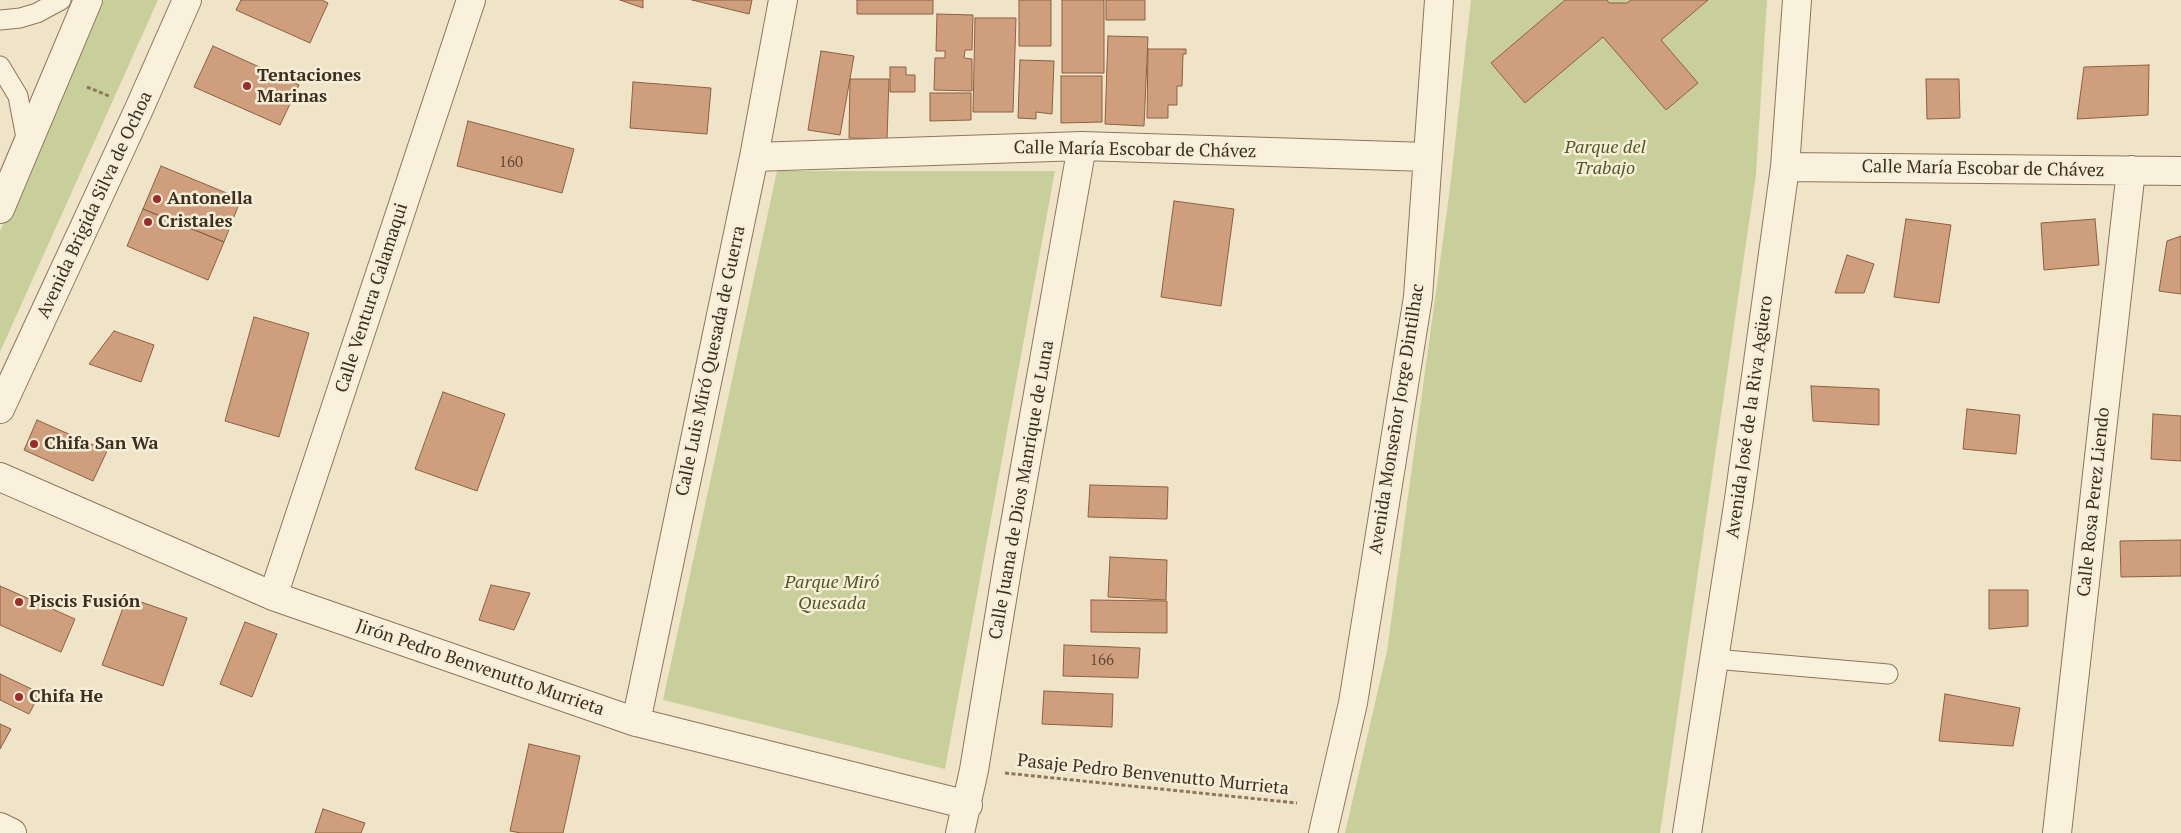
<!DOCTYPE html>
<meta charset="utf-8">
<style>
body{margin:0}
canvas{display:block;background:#f0e4c8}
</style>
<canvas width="2181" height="833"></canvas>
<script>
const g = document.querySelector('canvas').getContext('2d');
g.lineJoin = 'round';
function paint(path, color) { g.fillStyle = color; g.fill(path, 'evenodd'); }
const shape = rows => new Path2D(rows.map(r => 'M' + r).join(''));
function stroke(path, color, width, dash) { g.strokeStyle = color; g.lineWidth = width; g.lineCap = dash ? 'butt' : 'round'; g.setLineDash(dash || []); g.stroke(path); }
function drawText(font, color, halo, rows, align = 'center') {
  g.font = font + ' "PT Serif",serif'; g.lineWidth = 5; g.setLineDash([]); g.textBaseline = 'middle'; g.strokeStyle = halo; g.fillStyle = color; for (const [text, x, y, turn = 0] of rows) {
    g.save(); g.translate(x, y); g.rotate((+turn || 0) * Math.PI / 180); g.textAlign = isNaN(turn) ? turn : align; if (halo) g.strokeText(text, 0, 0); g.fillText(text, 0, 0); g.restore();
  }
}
paint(shape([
 [104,0,158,0,0,352,0,231],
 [1471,0,1767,0,1756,175,1660,833,1345,833,1387,651,1450,188],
 [777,171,1055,171,945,769,663,700]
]), '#c9cf9b');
const building = shape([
 [241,0,322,0,328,3,310,43,236,10,241,0],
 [620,0,643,0,643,8,620,0],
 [692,0,752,0,749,14,692,0],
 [857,0,933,0,933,14,857,14,857,0],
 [1019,0,1051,0,1051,46,1019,46,1019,0],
 [1062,0,1104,0,1104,73,1062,73,1062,0],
 [1106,0,1145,0,1145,20,1106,20,1106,0],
 [1565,0,1607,0,1609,3,1627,3,1631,0,1708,0,1661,40,1698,83,1666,110,1603,37,1525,103,1491,63,1565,0],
 [937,14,973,15,972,50,965,50,964,58,972,59,972,91,934,90,935,58,945,58,945,51,936,51,937,14],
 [975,18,1016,18,1013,112,973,112,975,18],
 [1108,36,1148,37,1144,126,1105,124,1108,36],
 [213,46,299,85,280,125,194,87,213,46],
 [1148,49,1186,49,1186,54,1183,54,1182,86,1177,86,1177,105,1168,105,1168,118,1147,118,1148,49],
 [821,51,854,56,840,135,808,130,821,51],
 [1020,60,1054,61,1052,114,1036,112,1036,119,1018,118,1020,60],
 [2149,65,2148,115,2077,119,2084,67,2149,65],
 [890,67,906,67,906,75,915,75,915,92,890,92,890,67],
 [1061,76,1102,76,1102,122,1061,123,1061,76],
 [850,79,889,79,887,139,849,138,850,79],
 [1926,79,1959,79,1960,118,1927,119,1926,79],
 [633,82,711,88,707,134,630,128,633,82],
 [930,93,971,93,971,120,930,121,930,93],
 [468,121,574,149,562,193,457,166,468,121],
 [161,166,241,199,224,242,143,209,161,166],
 [1174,201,1234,209,1221,306,1161,297,1174,201],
 [143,209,224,242,208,280,127,246,143,209],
 [1906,219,1951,225,1939,303,1894,297,1906,219],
 [2095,219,2099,265,2044,270,2041,223,2095,219],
 [2181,236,2181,294,2159,291,2167,241,2181,236],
 [1847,255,1874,264,1864,293,1835,293,1847,255],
 [254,317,309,333,279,437,225,421,254,317],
 [114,331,154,345,141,382,89,364,114,331],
 [1811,386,1879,389,1879,425,1813,421,1811,386],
 [443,392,505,414,477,491,415,469,443,392],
 [1967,409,2020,415,2016,454,1963,449,1967,409],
 [2153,414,2181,416,2181,461,2151,459,2153,414],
 [37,420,107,451,93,481,24,450,37,420],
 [1090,485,1168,487,1167,519,1088,517,1090,485],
 [2181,540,2181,576,2121,577,2120,541,2181,540],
 [1110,557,1167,560,1166,600,1108,597,1110,557],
 [491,585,530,593,514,630,479,620,491,585],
 [0,586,75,619,61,652,0,625,0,586],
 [1989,590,2028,590,2028,626,1989,629,1989,590],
 [127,597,187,618,163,686,102,665,127,597],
 [1091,600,1167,601,1167,633,1091,632,1091,600],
 [245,622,277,634,252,697,220,684,245,622],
 [1064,645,1140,648,1138,678,1063,676,1064,645],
 [0,674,40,693,29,714,0,700,0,674],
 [1044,691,1113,694,1112,727,1042,724,1044,691],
 [1945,694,2020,708,2013,746,1939,741,1945,694],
 [0,724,11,729,0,749,0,724],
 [529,744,580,756,563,833,521,833,510,831,529,744],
 [323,809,365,823,361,833,315,833,323,809]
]);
paint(building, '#cf9f7d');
stroke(building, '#8d5f41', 1);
const service = shape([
 [0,20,20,18,37,13,61,0],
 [0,66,18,96,27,143],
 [1714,659,1888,674]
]);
const minor = shape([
 [754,157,1082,146,1427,157],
 [1785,167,2181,171],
 [0,477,273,596,636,722,968,805],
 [273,596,471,0],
 [636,722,754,157,783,0],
 [0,827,12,833],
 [960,833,974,770,1008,563,1082,146],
 [1323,833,1353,703,1418,297,1439,0],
 [1687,833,1739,499,1785,167,1797,0],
 [2057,833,2131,170]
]);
const tertiary = shape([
 [0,209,88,0],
 [0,409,139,109,187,0]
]);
stroke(service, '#8d765c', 21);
stroke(minor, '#8d765c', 30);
stroke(tertiary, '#8d765c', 30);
stroke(shape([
 [87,87,109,96],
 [1005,773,1297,803]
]), '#8d765c', 3, [4, 2.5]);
stroke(service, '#faf1dc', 19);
stroke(minor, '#faf1dc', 28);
stroke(tertiary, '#faf1dc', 28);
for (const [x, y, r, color] of [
 [247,86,5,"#9e2a2b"],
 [157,199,5,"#9e2a2b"],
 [148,222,5,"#9e2a2b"],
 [34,444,5,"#9e2a2b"],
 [19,602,5,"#9e2a2b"],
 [19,697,5,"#9e2a2b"]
]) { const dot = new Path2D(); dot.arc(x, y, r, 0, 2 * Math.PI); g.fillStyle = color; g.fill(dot); stroke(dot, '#f7eed8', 2); }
drawText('15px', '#624a37', null, [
 ["160",511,163],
 ["166",1102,661]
]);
drawText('bold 18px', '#3d2e20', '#f7eed8', [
 ["Tentaciones",257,76],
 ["Marinas",257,97],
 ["Antonella",167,199],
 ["Cristales",158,222],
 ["Chifa San Wa",44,444],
 ["Piscis Fusión",29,602],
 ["Chifa He",29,697]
], 'left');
drawText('italic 18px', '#4d5a26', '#f7eed8', [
 ["Parque del",1605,148],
 ["Trabajo",1605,169],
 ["Parque Miró",832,583],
 ["Quesada",832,604]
]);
drawText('18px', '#3d2e20', '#f7eed8', [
 ["Calle María Escobar de Chávez",1135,150,1],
 ["Calle María Escobar de Chávez",1983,169,1],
 ["Avenida Brigida Silva de Ochoa",95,205,-65],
 ["Calle Ventura Calamaqui",372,298,-72],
 ["Calle Luis Miró Quesada de Guerra",711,361,-78],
 ["Avenida José de la Riva Agüero",1750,417,-82],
 ["Avenida Monseñor Jorge Dintilhac",1397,419,-81],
 ["Calle Juana de Dios Manrique de Luna",1022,490,-80],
 ["Calle Rosa Perez Liendo",2094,502,-84],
 ["Jirón Pedro Benvenutto Murrieta",480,668,19],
 ["Pasaje Pedro Benvenutto Murrieta",1153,775,6]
]);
</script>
